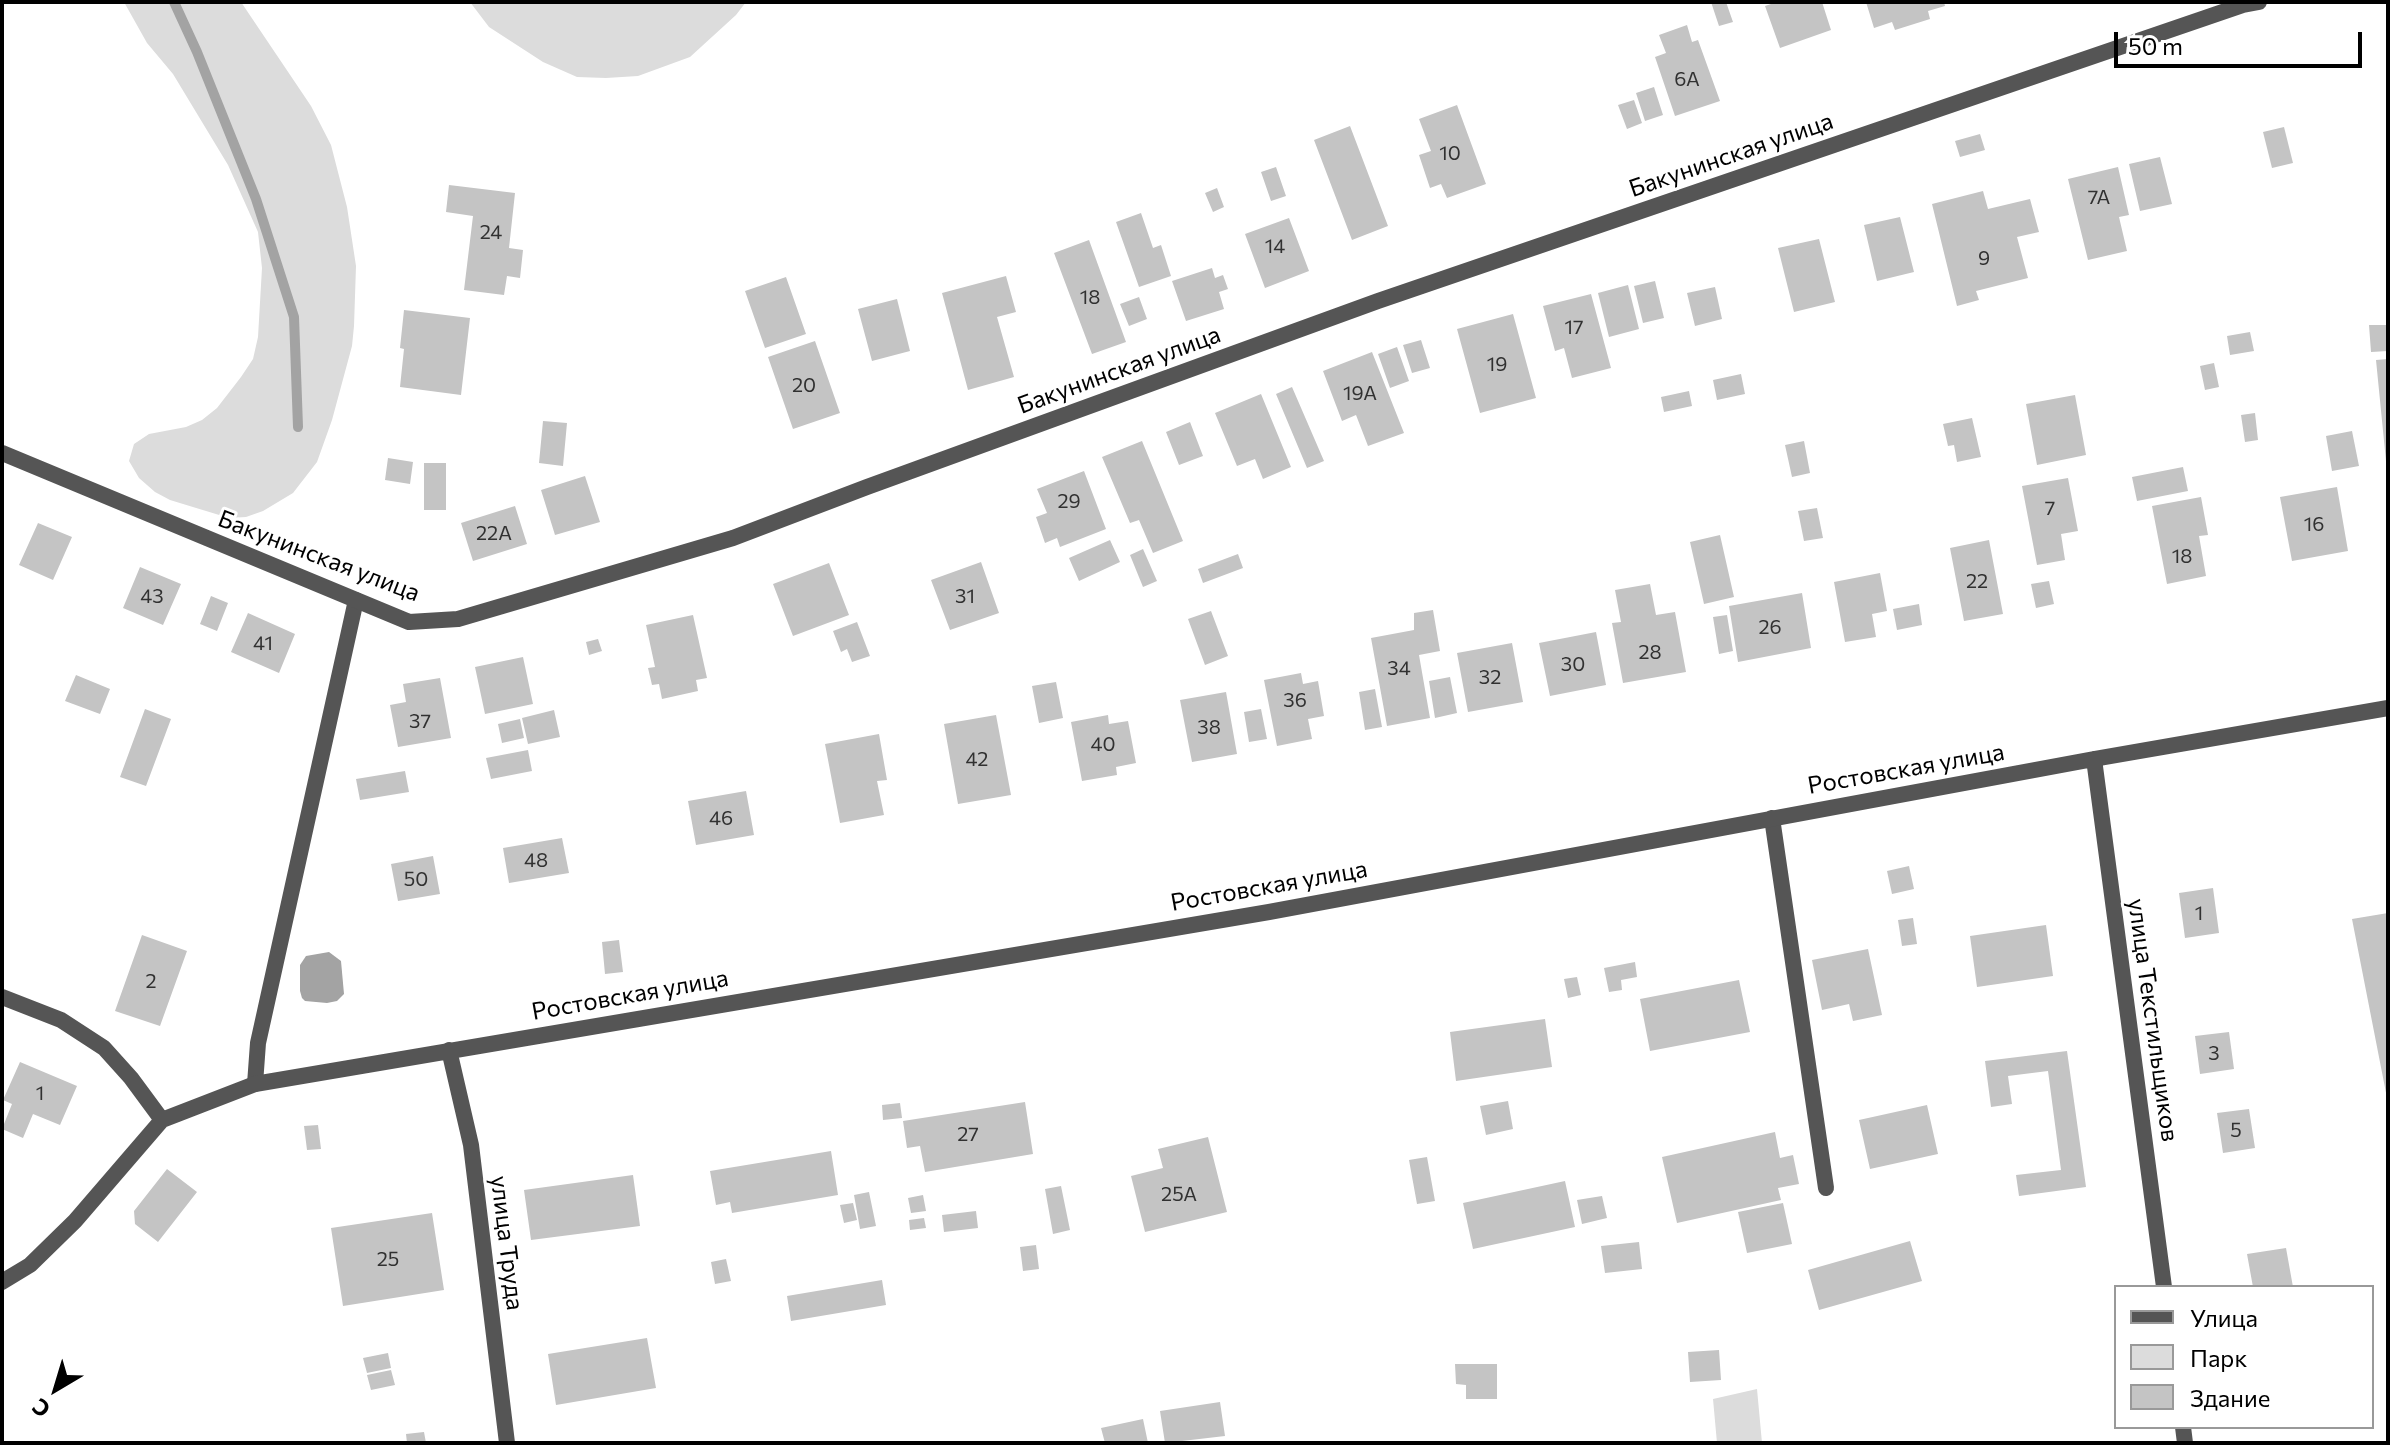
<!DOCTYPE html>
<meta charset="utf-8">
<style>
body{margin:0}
#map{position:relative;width:2390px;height:1445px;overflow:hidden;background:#fff;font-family:Commissioner,sans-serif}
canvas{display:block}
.frame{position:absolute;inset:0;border:4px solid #000;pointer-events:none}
.legend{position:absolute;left:2114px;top:1285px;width:260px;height:144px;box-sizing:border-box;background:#fff;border:2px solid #999;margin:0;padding:10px 14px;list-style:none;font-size:24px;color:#000}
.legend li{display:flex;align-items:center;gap:16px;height:40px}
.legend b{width:40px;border:2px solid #999}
.north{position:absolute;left:16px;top:1349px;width:80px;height:80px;-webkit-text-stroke:6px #fff;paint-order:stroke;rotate:218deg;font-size:22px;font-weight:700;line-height:32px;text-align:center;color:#000}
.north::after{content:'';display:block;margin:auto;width:28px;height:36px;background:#000;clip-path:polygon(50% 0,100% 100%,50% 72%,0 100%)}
.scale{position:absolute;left:2114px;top:32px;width:248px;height:36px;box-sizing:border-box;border:4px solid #000;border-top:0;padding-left:10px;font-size:24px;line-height:28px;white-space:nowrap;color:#000;-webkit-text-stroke:6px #fff;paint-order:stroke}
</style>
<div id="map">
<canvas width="2390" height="1445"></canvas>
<div class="frame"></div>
<ul class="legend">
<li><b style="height:10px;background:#555"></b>Улица</li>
<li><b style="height:22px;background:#dcdcdc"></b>Парк</li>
<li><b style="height:22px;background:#c4c4c4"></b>Здание</li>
</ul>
<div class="north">С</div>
<div class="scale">50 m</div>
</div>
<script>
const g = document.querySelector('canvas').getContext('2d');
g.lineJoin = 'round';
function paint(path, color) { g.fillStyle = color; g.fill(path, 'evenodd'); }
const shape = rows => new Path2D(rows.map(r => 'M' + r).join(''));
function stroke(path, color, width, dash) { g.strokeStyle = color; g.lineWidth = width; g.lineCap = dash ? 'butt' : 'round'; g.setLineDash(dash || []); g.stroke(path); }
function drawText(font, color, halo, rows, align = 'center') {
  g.font = font + ' Commissioner,sans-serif'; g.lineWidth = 6; g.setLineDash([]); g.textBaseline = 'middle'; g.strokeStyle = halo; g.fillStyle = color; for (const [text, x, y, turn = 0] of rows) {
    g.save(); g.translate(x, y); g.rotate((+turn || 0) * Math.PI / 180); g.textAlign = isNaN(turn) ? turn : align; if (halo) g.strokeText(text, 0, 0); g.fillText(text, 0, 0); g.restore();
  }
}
paint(shape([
 [124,2,241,2,311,106,331,145,347,207,356,266,354,326,352,346,332,420,317,462,293,493,263,511,246,517,229,518,170,500,155,492,139,478,129,461,134,444,149,434,186,427,202,420,217,408,241,377,253,359,258,337,262,268,258,232,228,165,173,74,147,43],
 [470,2,746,2,736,15,690,57,638,76,606,78,577,77,543,62,489,27],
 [1757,1389,1762,1443,1717,1443,1713,1399]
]), '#dcdcdc');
paint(shape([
 [329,952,341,961,344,994,337,1001,327,1003,305,1001,302,998,300,991,300,965,306,956]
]), '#a3a3a3');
stroke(shape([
 [174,2,197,52,256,199,294,317,298,427]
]), '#a3a3a3', 10);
paint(shape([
 [1711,2,1726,2,1733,22,1719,26],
 [1777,2,1822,2,1831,30,1780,48,1765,6],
 [1866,2,1944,2,1945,6,1928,11,1930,19,1895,30,1892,22,1874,28],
 [1687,25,1692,42,1698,40,1720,101,1675,116,1655,57,1666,53,1659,35],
 [1654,87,1663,115,1645,121,1636,93],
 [1634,100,1642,123,1627,129,1618,105],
 [1457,105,1486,184,1447,198,1441,184,1430,188,1419,155,1431,151,1419,119],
 [1350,126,1388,226,1352,240,1314,140],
 [2284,127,2293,163,2272,168,2263,132],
 [1980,134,1985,150,1960,157,1955,141],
 [2160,157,2172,204,2140,211,2129,164],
 [1276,167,1286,196,1271,201,1261,172],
 [2118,167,2129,215,2119,217,2127,251,2088,260,2068,179],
 [449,185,515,193,509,248,523,250,520,278,507,276,504,295,464,290,473,216,446,212],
 [1217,188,1224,207,1213,212,1205,193],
 [1983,191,1988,209,2030,199,2039,232,2017,237,2028,278,1976,291,1979,300,1957,306,1932,204],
 [1141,213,1153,248,1161,245,1171,276,1139,287,1116,222],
 [1900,217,1914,272,1877,281,1864,225],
 [1289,218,1309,271,1265,288,1245,234],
 [1819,239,1835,302,1794,312,1778,248],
 [1089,240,1126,342,1092,354,1054,253],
 [1212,268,1215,278,1223,275,1228,289,1219,292,1224,309,1186,321,1172,281],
 [1006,276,1016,312,997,317,1014,377,968,390,942,293],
 [786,277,806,334,765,348,745,291],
 [1655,281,1664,318,1643,323,1634,286],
 [1628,285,1639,329,1609,337,1598,293],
 [1715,287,1722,319,1695,326,1687,293],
 [1591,294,1611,368,1572,378,1564,348,1555,351,1543,306],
 [1139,297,1147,319,1129,326,1120,304],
 [897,299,910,351,872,361,858,309],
 [404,310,470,318,461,395,400,387,404,349,400,348],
 [1513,314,1536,398,1480,413,1457,329],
 [2369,325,2388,325,2388,351,2371,352],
 [2250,332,2254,351,2230,355,2227,336],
 [1421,340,1430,368,1412,373,1403,345],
 [815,341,840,413,793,429,768,357],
 [1397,347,1409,381,1390,388,1378,354],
 [1372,352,1404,433,1368,446,1356,415,1342,421,1323,371],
 [2388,359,2388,461,2386,461,2376,360],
 [2214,363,2219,387,2205,390,2200,366],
 [1741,374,1745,394,1717,400,1713,380],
 [1292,387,1324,461,1307,468,1276,394],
 [1689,391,1692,406,1664,412,1661,397],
 [1261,394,1291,467,1263,479,1255,459,1237,466,1215,413],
 [2075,395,2086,455,2037,465,2026,404],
 [2255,413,2258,440,2245,442,2241,415],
 [1972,418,1981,457,1957,462,1954,445,1948,446,1943,424],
 [543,421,567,423,563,466,539,463],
 [1190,422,1203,456,1179,465,1166,432],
 [2352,431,2359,466,2332,471,2326,436],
 [1142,441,1183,541,1153,553,1139,520,1130,523,1102,457],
 [1804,441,1810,473,1792,477,1785,445],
 [388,458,413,462,410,484,385,480],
 [424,463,446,463,446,510,424,510],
 [2183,467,2188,491,2137,501,2132,477],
 [1084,471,1106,529,1060,547,1057,538,1045,543,1036,517,1047,513,1037,489],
 [585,476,600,522,555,535,541,490],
 [2068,478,2078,531,2061,534,2065,560,2037,565,2022,486],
 [2337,487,2348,551,2292,561,2280,497],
 [2201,497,2208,535,2199,536,2206,576,2167,584,2152,506],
 [515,506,527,544,473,561,461,523],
 [1817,508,1823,538,1804,541,1798,511],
 [38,523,72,537,53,580,19,565],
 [1720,535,1734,597,1704,604,1690,542],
 [1110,540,1120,562,1079,581,1069,558],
 [1989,540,2003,614,1964,621,1950,548],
 [1143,549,1157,581,1143,587,1130,555],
 [1238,554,1243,568,1203,583,1198,569],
 [981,562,999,613,950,630,931,580],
 [829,563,849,615,793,636,773,584],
 [140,567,181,584,163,625,123,608],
 [1880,573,1887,611,1872,614,1876,637,1845,642,1834,582],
 [2049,581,2054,604,2036,608,2031,584],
 [1650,584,1656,615,1675,612,1686,672,1623,683,1612,623,1621,622,1615,590],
 [1802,593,1811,648,1738,662,1729,606],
 [211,596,228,603,217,631,200,624],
 [1919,604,1922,625,1897,630,1893,609],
 [1433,610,1440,651,1419,655,1430,718,1387,726,1371,638,1414,630,1414,613],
 [1211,611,1228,656,1205,665,1188,619],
 [248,613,295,634,279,673,231,652],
 [693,615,707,678,696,680,698,691,662,699,659,684,652,685,648,668,655,667,646,625],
 [1727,615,1733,651,1719,654,1713,617],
 [857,622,870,656,852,662,847,649,841,652,833,631],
 [1596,632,1606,685,1550,696,1539,643],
 [598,639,602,651,589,655,586,642],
 [1512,643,1523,702,1468,712,1457,653],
 [523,657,533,704,485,714,475,667],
 [1301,673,1303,684,1318,681,1324,716,1308,719,1312,739,1277,746,1264,680],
 [76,675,110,689,100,714,65,701],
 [1450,677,1457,713,1435,718,1429,681],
 [440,678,451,738,398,747,390,705,406,702,403,684],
 [1056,682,1063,718,1039,723,1032,686],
 [1375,689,1382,727,1365,730,1359,692],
 [1226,692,1237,754,1192,762,1180,700],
 [145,709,171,719,146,786,120,777],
 [1261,709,1267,739,1249,742,1244,712],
 [554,710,560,737,528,744,522,718],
 [996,715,1011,795,958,804,944,724],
 [1108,715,1109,724,1128,721,1136,763,1116,767,1117,775,1082,781,1071,722],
 [520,719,524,738,502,743,498,724],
 [879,734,887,780,877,781,884,815,840,823,825,744],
 [528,750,532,771,491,779,486,758],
 [405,771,409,792,360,800,356,779],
 [746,791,754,835,696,845,688,801],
 [562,838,569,873,509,883,503,848],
 [433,856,440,894,398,901,391,864],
 [1909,866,1914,889,1892,894,1887,871],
 [2213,888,2219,933,2185,938,2179,893],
 [2388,913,2388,1098,2387,1098,2352,919],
 [1913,918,1917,944,1902,946,1898,920],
 [2046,925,2053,976,1977,987,1970,936],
 [142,935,187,951,160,1026,115,1011],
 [619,940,623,972,605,974,602,942],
 [1868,949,1882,1015,1853,1021,1849,1004,1822,1010,1812,960],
 [1635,962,1637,977,1621,980,1622,990,1609,992,1604,968],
 [1577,977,1581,995,1568,998,1564,979],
 [1739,980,1750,1032,1650,1051,1640,999],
 [1545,1019,1552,1067,1456,1081,1450,1032],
 [2229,1032,2234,1069,2200,1074,2195,1036],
 [2067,1051,2086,1187,2019,1196,2016,1175,2061,1170,2048,1071,2008,1076,2012,1104,1991,1107,1985,1061],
 [20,1062,77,1086,60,1125,33,1114,23,1138,2,1129,12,1104,3,1100],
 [1508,1101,1513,1129,1486,1135,1480,1106],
 [1025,1102,1033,1154,925,1172,920,1146,907,1148,903,1121],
 [900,1103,902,1118,883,1120,882,1105],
 [1927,1105,1938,1154,1870,1169,1859,1120],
 [2249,1109,2255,1148,2223,1153,2217,1113],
 [318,1125,321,1149,307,1150,304,1126],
 [1775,1132,1780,1158,1793,1155,1799,1184,1778,1188,1781,1200,1677,1223,1662,1157],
 [1208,1137,1227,1212,1145,1232,1131,1176,1163,1168,1158,1149],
 [831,1151,838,1195,732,1213,730,1202,716,1205,710,1171],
 [1427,1157,1435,1201,1417,1204,1409,1160],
 [167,1169,197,1192,158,1242,135,1224,134,1211],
 [633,1175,640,1226,531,1240,524,1190],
 [1565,1181,1575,1227,1473,1249,1463,1203],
 [1061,1186,1070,1230,1053,1234,1045,1189],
 [869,1192,876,1226,860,1229,854,1195],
 [923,1195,926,1211,911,1213,908,1198],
 [1602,1196,1607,1218,1582,1224,1577,1200],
 [853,1203,857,1220,844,1223,840,1205],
 [1783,1203,1792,1244,1747,1253,1738,1212],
 [976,1211,978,1228,944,1232,942,1215],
 [432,1213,444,1290,343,1306,331,1228],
 [924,1218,926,1228,910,1230,909,1220],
 [1910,1241,1922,1281,1819,1310,1808,1270],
 [1639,1242,1642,1269,1605,1273,1601,1246],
 [1036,1245,1039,1269,1023,1271,1020,1247],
 [2286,1248,2293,1287,2253,1287,2247,1254],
 [726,1259,731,1281,715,1284,711,1262],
 [882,1280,886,1305,791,1321,787,1296],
 [647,1338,656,1388,556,1405,548,1354],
 [1719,1350,1721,1380,1690,1382,1688,1352],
 [388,1353,391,1368,367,1373,363,1358],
 [1455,1364,1497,1364,1497,1399,1466,1399,1466,1385,1456,1384],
 [391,1370,395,1385,371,1390,367,1375],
 [1220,1402,1225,1436,1165,1443,1160,1411],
 [1143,1419,1148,1443,1105,1443,1101,1428],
 [424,1432,426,1443,407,1443,406,1434]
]), '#c4c4c4');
stroke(shape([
 [1772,818,1826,1188],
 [255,1084,258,1043,356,600]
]), '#555', 16);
stroke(shape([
 [2,453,409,622,458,619,733,538,867,487,1378,301,2243,5,2259,2],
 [2094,759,2164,1287],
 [2,997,61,1020,104,1048,131,1078,162,1120],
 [449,1050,471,1145,507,1443],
 [2,1282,30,1265,75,1221,162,1120,255,1084,1269,912,2094,759,2388,708],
 [2183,1427,2185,1443]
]), '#555', 16);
drawText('20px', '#313131', null, [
 ["6А",1687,79],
 ["10",1450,153],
 ["7А",2099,197],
 ["24",491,232],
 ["14",1275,246],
 ["9",1984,258],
 ["18",1090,297],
 ["17",1574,327],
 ["19",1497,364],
 ["20",804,385],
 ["19А",1360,393],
 ["29",1069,501],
 ["7",2050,508],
 ["16",2314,524],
 ["22А",494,533],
 ["18",2182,556],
 ["22",1977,581],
 ["43",152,596],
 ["31",965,596],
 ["26",1770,627],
 ["41",263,643],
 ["28",1650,652],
 ["30",1573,664],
 ["34",1399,668],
 ["32",1490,677],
 ["36",1295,700],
 ["37",420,721],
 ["38",1209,727],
 ["40",1103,744],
 ["42",977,759],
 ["46",721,818],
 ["48",536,860],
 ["50",416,879],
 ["1",2199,913],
 ["2",151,981],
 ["3",2214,1053],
 ["1",40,1093],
 ["5",2236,1130],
 ["27",968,1134],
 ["25А",1179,1194],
 ["25",388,1259]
]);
drawText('24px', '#000', '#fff', [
 ["Бакунинская улица",1731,155,-19],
 ["Бакунинская улица",1119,370,-20],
 ["Бакунинская улица",319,556,21],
 ["Ростовская улица",1906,769,-10],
 ["Ростовская улица",1269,886,-10],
 ["Ростовская улица",630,995,-10],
 ["улица Текстильщиков",2153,1020,82],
 ["улица Труда",507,1243,83]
]);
</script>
